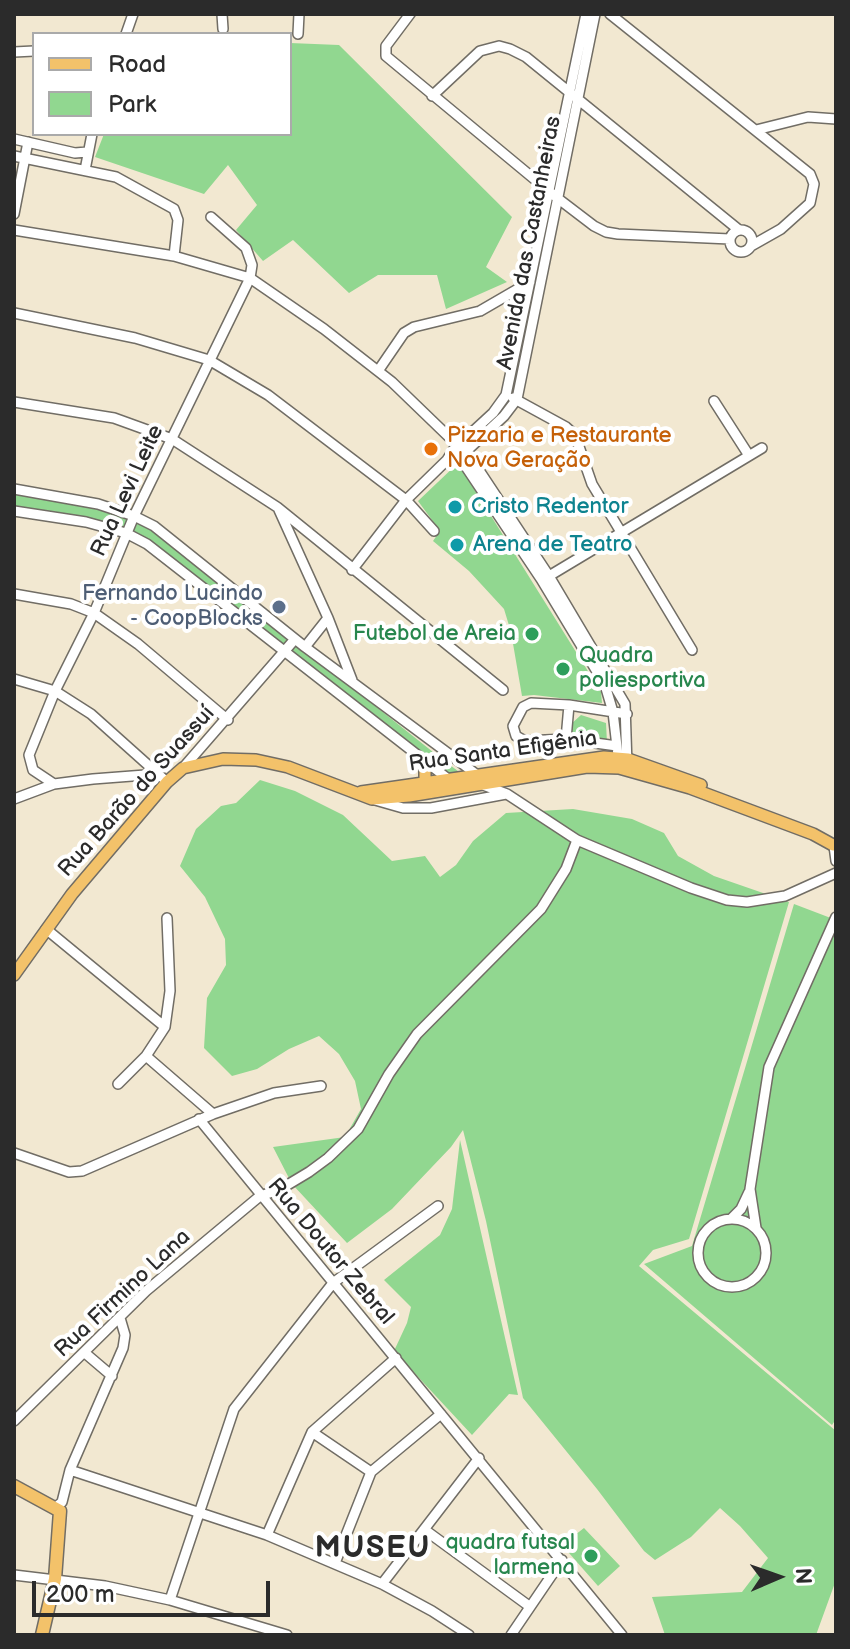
<!DOCTYPE html>
<meta charset="utf-8">
<style>
body{margin:0}
#map{position:relative;width:850px;height:1649px;overflow:hidden;background:#f2e8d1;font-family:"Balsamiq Sans",sans-serif}
canvas{display:block}
.frame{position:absolute;inset:0;border:16px solid #2b2b2b;pointer-events:none}
.legend{position:absolute;left:32px;top:32px;width:260px;height:104px;box-sizing:border-box;background:#fff;border:2px solid #aaa;margin:0;padding:10px 14px;list-style:none;font-size:24px;color:#2b2b2b}
.legend li{display:flex;align-items:center;gap:16px;height:40px}
.legend b{width:40px;border:2px solid #aaa}
.north{position:absolute;left:738px;top:1537px;width:80px;height:80px;-webkit-text-stroke:6px #fff;paint-order:stroke;rotate:88deg;font-size:22px;font-weight:700;line-height:32px;text-align:center;color:#2b2b2b}
.north::after{content:'';display:block;margin:auto;width:28px;height:36px;background:#2b2b2b;clip-path:polygon(50% 0,100% 100%,50% 72%,0 100%)}
.scale{position:absolute;left:32px;top:1581px;width:238px;height:36px;box-sizing:border-box;border:4px solid #2b2b2b;border-top:0;padding-left:10px;font-size:24px;line-height:28px;white-space:nowrap;color:#2b2b2b;-webkit-text-stroke:6px #fff;paint-order:stroke}
</style>
<div id="map">
<canvas width="850" height="1649"></canvas>
<div class="frame"></div>
<ul class="legend">
<li><b style="height:10px;background:#f3c26a"></b>Road</li>
<li><b style="height:22px;background:#91d790"></b>Park</li>
</ul>
<div class="north">N</div>
<div class="scale">200 m</div>
</div>
<script>
const g = document.querySelector('canvas').getContext('2d');
g.lineJoin = 'round';
function paint(path, color) { g.fillStyle = color; g.fill(path, 'evenodd'); }
const shape = rows => new Path2D(rows.map(r => 'M' + r).join(''));
function stroke(path, color, width, dash) { g.strokeStyle = color; g.lineWidth = width; g.lineCap = dash ? 'butt' : 'round'; g.setLineDash(dash || []); g.stroke(path); }
function drawText(font, color, halo, rows, align = 'center') {
  g.font = font + ' "Balsamiq Sans",sans-serif'; g.lineWidth = 8; g.setLineDash([]); g.textBaseline = 'middle'; g.strokeStyle = halo; g.fillStyle = color; for (const [text, x, y, turn = 0] of rows) {
    g.save(); g.translate(x, y); g.rotate((+turn || 0) * Math.PI / 180); g.textAlign = isNaN(turn) ? turn : align; if (halo) g.strokeText(text, 0, 0); g.fillText(text, 0, 0); g.restore();
  }
}
paint(shape([
 [290,43,339,45,512,217,486,267,507,282,446,309,437,275,378,275,349,293,293,240,263,261,236,230,257,205,228,165,204,194,95,157,104,134,290,134],
 [458,463,601,692,602,703,534,695,522,696,511,632,504,609,469,571,433,541,440,531,418,501],
 [14,491,93,506,130,519,124,531,14,507],
 [137,522,171,541,294,638,286,647,131,535],
 [296,643,443,760,462,774,450,776,288,652],
 [581,715,606,723,607,743,572,735,570,725],
 [260,780,295,791,343,815,392,861,425,856,440,877,456,865,473,841,506,813,573,809,632,819,664,833,678,856,714,876,789,902,689,1239,653,1250,639,1266,836,1431,836,1580,816,1635,665,1635,652,1597,742,1592,768,1558,740,1526,720,1508,691,1537,655,1560,644,1551,597,1489,523,1398,486,1221,463,1130,451,1147,392,1209,347,1243,292,1184,273,1147,345,1137,361,1109,355,1081,339,1054,319,1036,289,1049,257,1069,232,1076,204,1048,207,998,226,965,225,939,205,897,180,866,196,829,221,806,236,803],
 [794,904,836,920,836,1419,832,1425,644,1264,692,1246],
 [460,1140,518,1395,509,1394,472,1435,394,1351,407,1323,411,1307,384,1280,440,1235,452,1209],
 [584,1528,620,1566,598,1586,562,1545]
]), '#91d790');
const minor = shape([
 [222,14,223,29],
 [410,14,386,46,386,56,556,197,594,226,606,232,618,234,730,239],
 [610,14,810,174,814,184,810,203,781,229,751,246],
 [126,34,133,14],
 [298,34,299,14],
 [14,52,34,51],
 [432,96,480,51,499,46,510,49,526,57,739,230],
 [756,130,808,117,836,119],
 [14,139,75,153,87,152],
 [14,156,116,177,174,209,178,220,174,256],
 [85,170,92,134],
 [14,214,28,142],
 '730 241a11 11 0 1 1 22 0a11 11 0 1 1-22 0Z',
 [14,230,174,256,250,278,324,329,392,382,450,438,461,443,549,576,625,704,627,766],
 [14,313,135,338,209,360,268,395,406,500,434,531],
 [378,371,404,333,414,327,480,311,530,282],
 [513,398,566,427,575,435,592,484,692,650],
 [714,401,748,454],
 [14,402,114,418,172,439,277,507,503,690],
 [458,455,541,579,605,685,613,712,619,764],
 [447,460,460,457,504,416,517,399,595,14],
 [14,489,98,504,134,516,154,526,305,647,476,774],
 [279,510,328,618,352,680],
 [14,511,86,522,126,533,147,544,452,782],
 [352,570,406,500,447,460,454,449,493,413,506,395,586,14],
 [549,576,762,448],
 [14,594,71,604,94,613,138,644,228,720],
 [305,647,328,618],
 [14,679,55,691,91,714,167,782],
 [566,739,569,705],
 [617,746,566,739,525,741,516,736,513,726,523,707,531,703,569,705,627,714],
 [183,768,295,639],
 [54,784,33,770,29,755,55,691,94,613,134,516,250,278,252,265,246,248,211,217],
 [483,785,507,794,577,840,691,888,727,900,747,902,785,896,836,873],
 [14,799,54,784,93,779,158,774],
 [375,800,403,808,431,808,506,794],
 [834,846,836,861],
 [46,929,165,1027],
 [146,1056,213,1114],
 [118,1084,146,1056,165,1027,170,991,167,918],
 [199,1119,622,1635],
 [14,1153,69,1172,82,1171,213,1114,274,1093,321,1086],
 [731,1219,741,1209,749,1192],
 '698 1253a34 34 0 1 1 68 0a34 34 0 1 1-68 0Z',
 [756,1228,750,1189,769,1067,836,917],
 [85,1353,112,1376],
 [14,1421,146,1291,260,1196,279,1190,309,1172,328,1158,358,1129,389,1074,417,1034,541,909,566,869,577,840],
 [312,1432,371,1472],
 [70,1470,267,1535,382,1584,432,1611,469,1635],
 [55,1508,62,1502,70,1470,123,1348,125,1335,120,1318],
 [425,1530,529,1606],
 [267,1535,312,1432,396,1358],
 [335,1563,371,1472,441,1414],
 [14,1575,105,1586,170,1600,287,1635],
 [382,1584,479,1458],
 [170,1600,234,1409,333,1283,438,1206],
 [511,1635,562,1560]
]);
const major = shape([
 [425,782,425,763],
 [361,792,604,757,628,759,701,785],
 [14,975,72,894,167,782,183,768,223,759,256,760,288,767,372,799,409,796,587,767,619,768,690,788,813,834,833,845]
]);
const highway = shape([
 [14,1486,60,1511,55,1579,42,1635]
]);
stroke(minor, '#716d65', 12);
stroke(major, '#716d65', 14);
stroke(highway, '#716d65', 15);
stroke(minor, '#fff', 9);
stroke(major, '#f3c26a', 11);
stroke(highway, '#f3c26a', 12);
for (const [x, y, r, color] of [
 [431,449,8,"#e8710a"],
 [455,507,8,"#0f9aa8"],
 [457,545,8,"#0f9aa8"],
 [279,607,8,"#5c6f8a"],
 [532,634,8,"#2e9e5b"],
 [563,669,8,"#2e9e5b"],
 [591,1556,8,"#2e9e5b"]
]) { const dot = new Path2D(); dot.arc(x, y, r, 0, 2 * Math.PI); g.fillStyle = color; g.fill(dot); stroke(dot, '#fff', 3); }
drawText('22px', '#2b2b2b', '#fff', [
 ["Avenida das Castanheiras",530,243,-79],
 ["Rua Levi Leite",128,491,-65],
 ["Rua Santa Efigênia",503,752,-8],
 ["Rua Barão do Suassuí",137,792,-48],
 ["Rua Doutor Zebral",330,1252,50],
 ["Rua Firmino Lana",123,1294,-43]
]);
drawText('22px', '#c56008', '#fff', [
 ["Pizzaria e Restaurante",447,436],
 ["Nova Geração",447,461]
], 'left');
drawText('22px', '#0d838f', '#fff', [
 ["Cristo Redentor",471,507],
 ["Arena de Teatro",473,545]
], 'left');
drawText('22px', '#4e5e75', '#fff', [
 ["Fernando Lucindo",263,594],
 ["- CoopBlocks",263,619]
], 'right');
drawText('22px', '#27864d', '#fff', [
 ["Futebol de Areia",516,634],
 ["Quadra",579,656,"left"],
 ["poliesportiva",579,681,"left"],
 ["quadra futsal",575,1543],
 ["larmena",575,1568]
], 'right');
g.letterSpacing = '2px';
drawText('bold 30px', '#2b2b2b', '#fff', [
 ["MUSEU",373,1549]
]);
g.letterSpacing = '0px';
</script>
